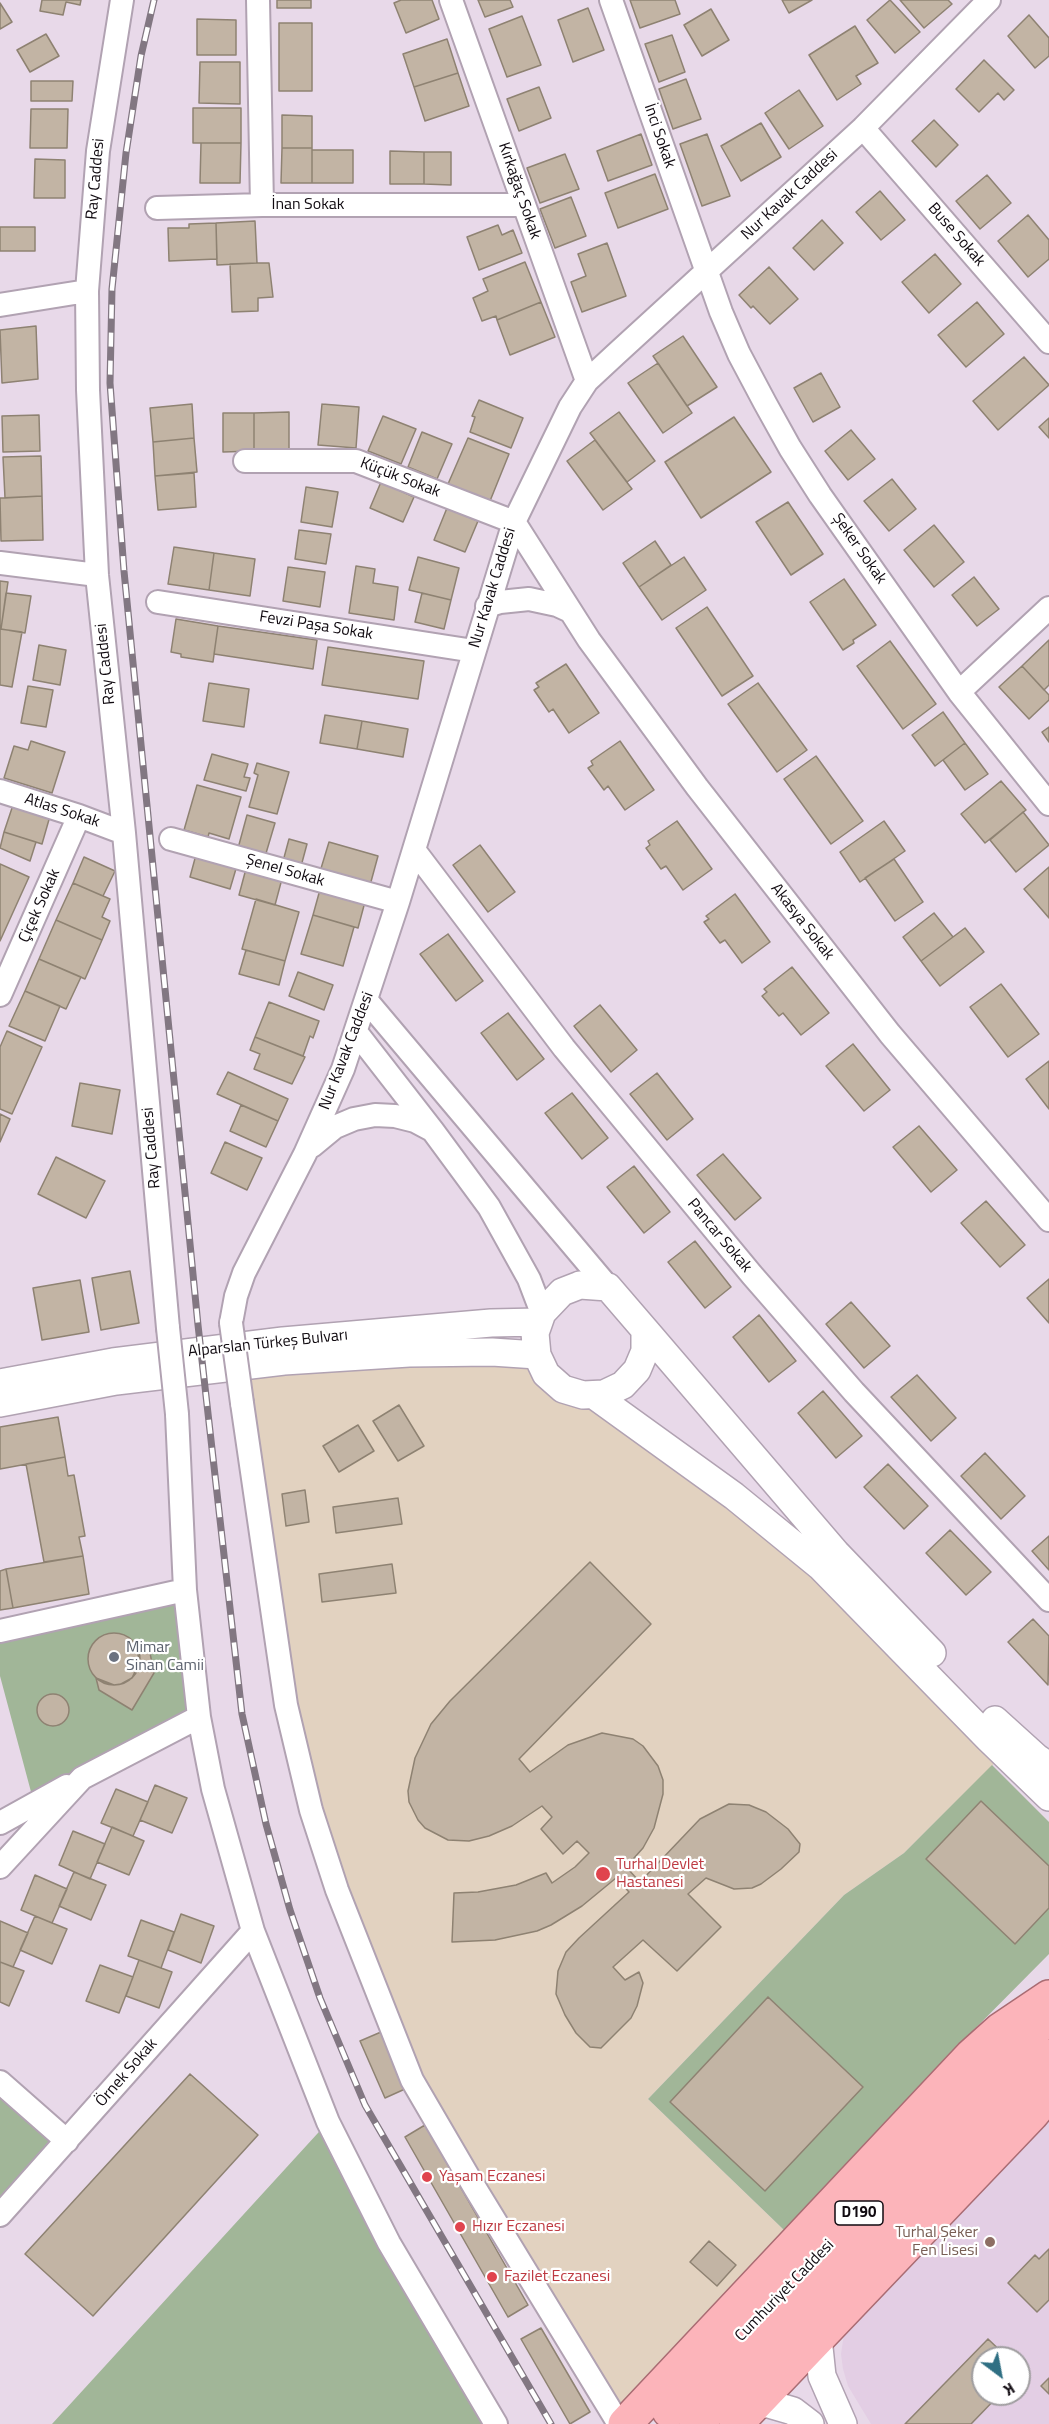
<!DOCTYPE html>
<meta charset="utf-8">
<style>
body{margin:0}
#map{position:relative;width:1049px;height:2424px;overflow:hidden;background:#e8d9e9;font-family:"Titillium Web",sans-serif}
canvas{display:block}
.north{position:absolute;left:971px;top:2346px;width:60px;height:60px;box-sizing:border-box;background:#fff;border:2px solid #9f9d9f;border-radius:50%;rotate:148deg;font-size:16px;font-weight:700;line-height:24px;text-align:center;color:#100a10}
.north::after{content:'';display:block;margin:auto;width:21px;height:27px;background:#2f6f83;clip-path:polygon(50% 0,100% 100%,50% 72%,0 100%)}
</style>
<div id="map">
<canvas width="1049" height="2424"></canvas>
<div class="north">K</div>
</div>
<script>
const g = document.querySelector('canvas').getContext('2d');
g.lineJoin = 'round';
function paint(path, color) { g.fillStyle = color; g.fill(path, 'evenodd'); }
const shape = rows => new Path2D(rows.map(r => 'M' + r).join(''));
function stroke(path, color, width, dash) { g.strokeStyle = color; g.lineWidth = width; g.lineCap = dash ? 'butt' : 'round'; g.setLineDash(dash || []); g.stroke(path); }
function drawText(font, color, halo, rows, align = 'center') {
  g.font = font + ' "Titillium Web",sans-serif'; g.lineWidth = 4.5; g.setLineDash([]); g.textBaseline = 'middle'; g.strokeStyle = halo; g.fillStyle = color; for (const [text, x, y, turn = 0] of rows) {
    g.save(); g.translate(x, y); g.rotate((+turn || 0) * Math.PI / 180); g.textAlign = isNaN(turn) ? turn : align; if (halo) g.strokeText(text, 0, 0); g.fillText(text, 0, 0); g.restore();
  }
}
paint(shape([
 [1049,2120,1049,2424,871,2424,848,2386,843,2369,841,2354,844,2334],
 [983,2358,1019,2358,1019,2394,983,2394]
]), '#e3cee4');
paint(shape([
 [537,1355,734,1496,1004,1754,904,1853,844,1895,648,2099,784,2230,612,2413,412,2080,311,1810,236,1367]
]), '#e2d2c0');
paint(shape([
 [185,1590,199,1717,34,1803,0,1676,0,1631],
 [992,1765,1049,1822,1049,1954,934,2070,784,2230,648,2099,844,1895,904,1853],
 [0,2082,67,2141,0,2215],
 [328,2122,496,2424,52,2424]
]), '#a1b698');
const building = shape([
 [42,0,81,0,80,5,66,2,63,15,40,11,42,0],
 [277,0,311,0,311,8,277,8,277,0],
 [401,0,432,0,439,19,406,33,394,3,401,0],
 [478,0,510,0,513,7,485,17,478,0],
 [630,0,675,0,680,14,640,28,630,0],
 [782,0,812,0,789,13,782,0],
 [890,0,920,32,895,53,867,20,890,0],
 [900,0,948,0,952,4,924,28,900,0],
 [0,3,12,22,0,29,0,3],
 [588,8,604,50,573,62,558,20,588,8],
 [711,9,729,40,702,56,684,25,711,9],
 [1029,15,1049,38,1049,56,1035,68,1008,36,1029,15],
 [522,16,541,65,507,77,489,29,522,16],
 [197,19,236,20,236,55,197,55,197,19],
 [279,23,312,23,312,91,279,91,279,23],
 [855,26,878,63,856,76,861,84,837,100,809,55,855,26],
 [46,34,59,56,30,72,17,50,46,34],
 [672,35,685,72,659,82,645,44,672,35],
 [447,39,458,73,414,87,403,54,447,39],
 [984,60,1014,90,1004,100,998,93,979,112,956,89,984,60],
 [200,62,240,62,240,104,199,103,200,62],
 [458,73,469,106,425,121,414,87,458,73],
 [686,79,701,119,673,129,659,89,686,79],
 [31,81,73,81,72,101,31,101,31,81],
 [539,87,551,118,519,131,507,99,539,87],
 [799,90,823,126,789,149,765,113,799,90],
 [193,108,241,108,241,143,193,143,193,108],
 [31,109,68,109,67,148,30,148,31,109],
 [282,115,312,116,312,148,282,148,282,115],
 [934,120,958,145,936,167,912,141,934,120],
 [761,123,781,157,741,181,721,146,761,123],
 [641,134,652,165,608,181,597,151,641,134],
 [707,134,730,196,702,206,680,144,707,134],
 [201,143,241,143,240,183,200,183,201,143],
 [282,148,312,148,312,183,281,183,282,148],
 [312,150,353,150,353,183,312,183,312,150],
 [390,151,424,152,424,184,390,184,390,151],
 [424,152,451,152,451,185,424,184,424,152],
 [565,154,579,189,540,203,527,168,565,154],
 [35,159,65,160,65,198,34,198,35,159],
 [655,174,668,209,618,228,605,193,655,174],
 [987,175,1011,203,980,229,956,201,987,175],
 [880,191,905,220,881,240,856,212,880,191],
 [571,197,586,236,555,248,540,209,571,197],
 [1028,215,1049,240,1049,259,1028,277,998,241,1028,215],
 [822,220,843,243,814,270,793,248,822,220],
 [255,221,257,263,217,265,216,223,255,221],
 [216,223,217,259,169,261,168,228,189,228,189,224,216,223],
 [498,225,502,235,513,230,522,253,479,270,467,237,498,225],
 [0,227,35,227,35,251,0,251,0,227],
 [607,243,626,296,582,312,571,282,586,276,578,254,607,243],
 [935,254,961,284,929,313,902,282,935,254],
 [525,262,541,302,497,320,496,316,482,321,473,298,488,291,483,279,525,262],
 [257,263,269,263,273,297,258,298,258,311,232,312,230,264,257,263],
 [769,267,798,299,770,324,753,306,751,308,739,295,769,267],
 [541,302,555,337,510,355,497,320,541,302],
 [977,302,1004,334,966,367,938,335,977,302],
 [36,326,38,379,2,383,0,330,36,326],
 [683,336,717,387,687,406,653,356,683,336],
 [1024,357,1049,385,998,430,973,401,1024,357],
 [658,363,692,413,663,433,628,383,658,363],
 [821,373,840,407,813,422,794,388,821,373],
 [479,400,523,418,511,448,470,432,475,417,472,416,479,400],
 [192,404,194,438,153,442,150,408,192,404],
 [322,404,359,407,356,448,318,445,322,404],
 [289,412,289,451,254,451,254,413,289,412],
 [619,412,655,461,627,482,590,433,619,412],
 [223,413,254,413,254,451,223,452,223,413],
 [39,415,40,451,3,452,2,416,39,415],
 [383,416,416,429,401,464,368,451,383,416],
 [734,417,771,472,701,518,665,462,734,417],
 [1049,418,1049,438,1039,427,1049,418],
 [851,430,875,459,848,480,825,451,851,430],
 [422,432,452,444,437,479,408,467,422,432],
 [194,438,197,472,155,476,153,442,194,438],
 [468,438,509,454,490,501,448,484,468,438],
 [595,440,632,489,603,510,567,461,595,440],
 [41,456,42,496,5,498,3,457,41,456],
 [194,473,196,507,158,510,155,476,194,473],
 [892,479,916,509,889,531,864,501,892,479],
 [381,482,414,497,403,522,370,508,381,482],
 [306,487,338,492,332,527,301,522,306,487],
 [42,496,43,540,1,541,0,498,42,496],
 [788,502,823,554,791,575,756,522,788,502],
 [447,508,478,521,465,552,434,540,447,508],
 [934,525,964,562,934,587,904,550,934,525],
 [299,530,331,534,326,564,295,559,299,530],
 [655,541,671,565,639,587,623,563,655,541],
 [174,547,214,553,209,590,168,584,174,547],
 [214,553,255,559,250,596,209,590,214,553],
 [418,557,459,568,451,600,409,590,418,557],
 [684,557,706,590,662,620,639,587,684,557],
 [356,566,375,569,373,583,398,587,394,620,349,613,356,566],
 [288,567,325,572,320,607,283,601,288,567],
 [974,577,999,609,977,626,952,595,974,577],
 [844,579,876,625,853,640,854,643,843,650,810,602,844,579],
 [0,581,8,582,1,629,0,629,0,581],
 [6,593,31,596,25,633,1,629,6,593],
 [422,593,451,600,444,629,415,622,422,593],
 [707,607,753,676,722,696,676,628,707,607],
 [176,619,218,626,213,662,181,657,181,654,171,652,176,619],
 [218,626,317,640,313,669,214,654,218,626],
 [0,629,22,632,12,687,0,685,0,629],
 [1049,640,1049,685,1044,690,1022,666,1049,640],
 [890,641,936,704,903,729,857,666,890,641],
 [39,645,66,650,60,685,33,680,39,645],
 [328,647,424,661,418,699,322,685,328,647],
 [566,664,599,713,569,733,553,709,549,712,534,690,539,687,536,683,566,664],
 [1022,666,1049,695,1049,700,1029,719,999,687,1022,666],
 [209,683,249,689,244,727,203,721,209,683],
 [758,683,807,750,777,772,728,704,758,683],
 [28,686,53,690,46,727,21,723,28,686],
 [943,712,965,743,935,766,912,735,943,712],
 [325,715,362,721,357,749,320,743,325,715],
 [362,721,408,729,403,757,357,749,362,721],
 [1049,727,1049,742,1042,732,1049,727],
 [31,741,65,752,52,793,4,778,14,746,28,750,31,741],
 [620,741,654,790,625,810,608,786,604,790,588,768,593,765,591,761,620,741],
 [965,743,988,774,965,790,943,760,965,743],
 [212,754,248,764,244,777,250,778,246,791,204,780,212,754],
 [816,756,863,821,831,844,784,779,816,756],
 [257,763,289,772,277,814,249,807,258,775,254,773,257,763],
 [1001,781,1026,810,985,843,961,814,1001,781],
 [197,785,241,797,229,839,209,833,208,837,184,830,197,785],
 [13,805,50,816,42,844,4,832,13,805],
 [1023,812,1049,845,1016,872,990,840,1023,812],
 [247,815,275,823,264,860,237,852,247,815],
 [677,821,712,869,683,890,666,866,661,869,646,848,650,845,648,841,677,821],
 [884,821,905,851,860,882,840,852,884,821],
 [4,832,36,842,30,861,0,848,4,832],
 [289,839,307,844,300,870,282,865,289,839],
 [329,842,378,856,369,889,319,875,329,842],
 [480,845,515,892,488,912,453,865,480,845],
 [197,851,238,862,230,889,190,877,197,851],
 [84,857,115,871,103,896,73,883,84,857],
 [894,859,923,902,895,921,865,878,894,859],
 [0,864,29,877,0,941,0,864],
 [247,865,283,875,275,905,239,895,247,865],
 [1049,867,1049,918,1024,889,1049,867],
 [73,883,110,899,102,917,110,921,102,940,56,920,73,883],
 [321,886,366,898,358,928,313,915,321,886],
 [735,894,770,942,742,963,725,940,720,943,704,922,709,919,706,916,735,894],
 [256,899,299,912,285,961,242,949,256,899],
 [934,913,953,937,921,961,903,937,934,913],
 [313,915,354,927,343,966,301,954,313,915],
 [56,920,102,940,85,979,39,959,56,920],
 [965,928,984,952,940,986,921,961,965,928],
 [448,934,483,981,456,1001,420,954,448,934],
 [246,950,285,961,279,985,239,974,246,950],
 [39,959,81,977,66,1009,25,991,39,959],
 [792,967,829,1013,801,1035,783,1013,779,1016,762,996,767,992,764,989,792,967],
 [298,972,333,985,324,1010,289,996,298,972],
 [1001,984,1039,1034,1008,1057,970,1007,1001,984],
 [25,991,60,1006,45,1041,9,1026,25,991],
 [269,1002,319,1021,313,1038,310,1036,303,1056,255,1037,269,1002],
 [600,1005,637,1050,611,1072,574,1026,600,1005],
 [508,1013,544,1059,517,1080,481,1033,508,1013],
 [7,1031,42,1047,12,1114,0,1109,0,1047,7,1031],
 [255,1037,305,1057,292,1084,254,1069,260,1054,250,1050,255,1037],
 [853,1044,890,1090,864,1111,826,1066,853,1044],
 [1049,1061,1049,1109,1026,1079,1049,1061],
 [228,1072,288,1099,278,1121,217,1094,228,1072],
 [657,1073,693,1119,667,1140,630,1094,657,1073],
 [80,1083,120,1090,112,1134,72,1126,80,1083],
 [572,1093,608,1138,582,1159,545,1113,572,1093],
 [241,1105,278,1121,266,1147,230,1131,241,1105],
 [0,1114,10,1119,0,1142,0,1114],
 [919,1126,957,1170,931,1192,893,1147,919,1126],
 [225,1142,262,1158,247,1190,211,1173,225,1142],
 [723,1154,761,1198,735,1220,697,1175,723,1154],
 [56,1157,105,1181,86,1218,38,1194,56,1157],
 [634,1166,670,1212,644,1233,607,1187,634,1166],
 [986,1201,1025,1245,1000,1267,961,1223,986,1201],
 [695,1241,731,1287,705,1308,668,1262,695,1241],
 [130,1271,139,1323,101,1330,92,1278,130,1271],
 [1049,1279,1049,1323,1027,1298,1049,1279],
 [80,1280,89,1332,42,1340,33,1288,80,1280],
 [851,1302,890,1346,864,1368,826,1324,851,1302],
 [759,1315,796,1361,769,1382,733,1337,759,1315],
 [917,1375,956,1418,931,1441,891,1397,917,1375],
 [823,1391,862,1436,836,1458,798,1413,823,1391],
 [399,1405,424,1446,398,1461,373,1421,399,1405],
 [58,1417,65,1457,0,1469,0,1427,58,1417],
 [358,1425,374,1451,339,1472,323,1446,358,1425],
 [985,1453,1025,1496,1001,1519,961,1476,985,1453],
 [65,1457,68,1476,74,1475,85,1536,79,1537,83,1556,44,1562,26,1464,65,1457],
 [888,1464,928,1506,904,1529,864,1487,888,1464],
 [305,1490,309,1522,286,1526,282,1494,305,1490],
 [398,1498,402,1524,336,1533,333,1507,398,1498],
 [950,1530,991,1572,966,1595,926,1553,950,1530],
 [1049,1536,1049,1570,1032,1551,1049,1536],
 [83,1556,89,1594,13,1608,6,1569,83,1556],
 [590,1562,651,1624,519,1759,530,1772,568,1745,602,1733,633,1739,643,1746,658,1766,663,1780,663,1794,654,1828,643,1848,626,1867,640,1882,700,1819,729,1804,749,1805,766,1812,788,1829,800,1844,799,1852,781,1869,761,1884,752,1888,734,1889,706,1878,688,1894,721,1927,677,1971,643,1940,613,1967,625,1980,639,1972,643,1983,637,2006,631,2018,601,2048,590,2047,576,2033,565,2015,556,1994,558,1971,566,1952,579,1938,629,1892,616,1878,582,1906,551,1925,537,1931,495,1940,452,1942,454,1893,478,1892,516,1885,546,1873,552,1883,575,1867,589,1853,577,1841,563,1854,541,1829,552,1817,542,1806,512,1826,489,1836,469,1841,448,1840,425,1828,418,1820,409,1802,408,1791,415,1758,431,1724,450,1701,590,1562],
 [392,1564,396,1593,322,1602,319,1574,392,1564],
 [6,1569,13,1608,0,1610,0,1571,6,1569],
 [1033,1619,1049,1636,1048,1685,1008,1642,1033,1619],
 '88 1659a26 26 0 1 1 52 0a26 26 0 1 1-52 0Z',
 [134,1643,150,1653,154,1673,132,1710,99,1690,96,1678,114,1685,121,1684,132,1678,140,1661,134,1643],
 '37 1710a16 16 0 1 1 32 0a16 16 0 1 1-32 0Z',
 [155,1785,187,1798,172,1833,140,1820,155,1785],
 [116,1789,148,1802,133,1836,101,1823,116,1789],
 [981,1801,1049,1866,1049,1908,1015,1944,926,1859,981,1801],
 [112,1827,144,1841,129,1875,97,1862,112,1827],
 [73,1831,105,1844,90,1879,59,1865,73,1831],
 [74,1872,106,1885,91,1920,59,1906,74,1872],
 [35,1875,67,1889,52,1923,21,1910,35,1875],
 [181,1914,214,1926,201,1963,168,1950,181,1914],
 [35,1916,67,1929,52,1964,20,1950,35,1916],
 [141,1920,174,1932,161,1968,128,1956,141,1920],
 [0,1921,28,1933,13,1967,0,1962,0,1921],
 [139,1960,172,1972,159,2008,126,1996,139,1960],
 [0,1962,24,1971,9,2006,0,2002,0,1962],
 [100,1965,133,1977,119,2013,86,2001,100,1965],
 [768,1997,863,2087,765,2191,670,2102,768,1997],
 [381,2032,405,2089,385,2098,360,2041,381,2032],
 [190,2074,258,2135,93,2316,25,2254,190,2074],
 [425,2125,528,2305,508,2317,405,2137,425,2125],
 [709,2241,736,2265,717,2286,690,2262,709,2241],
 [1049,2249,1049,2300,1037,2312,1008,2283,1035,2255,1039,2259,1049,2249],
 [541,2328,590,2412,570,2424,521,2339,541,2328],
 [988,2339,1008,2358,983,2358,983,2394,1000,2394,971,2424,905,2424,988,2339],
 [1049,2378,1049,2394,1041,2386,1049,2378]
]);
paint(building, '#c2b4a4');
stroke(building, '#8e8272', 1.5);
const minor = shape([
 [122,0,98,151,87,291,88,390,97,575,124,833,168,1328],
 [258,0,262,205,524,205],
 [451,0,587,381],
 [611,0,721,312,739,354,765,403,790,448,820,495,959,692,1049,804],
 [863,128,1049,342],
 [157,208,262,205],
 [0,305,87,291],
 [245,461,356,461,514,522,589,640,697,787,890,1034,1049,1220],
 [0,563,97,575],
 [158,602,474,651],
 [487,606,500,602,529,599,557,605,570,611],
 [959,692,1049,608],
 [0,791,79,816,124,833],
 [171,839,398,902],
 [414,850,564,1048,752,1275,854,1392,1049,1600],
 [0,995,79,816],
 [367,1001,608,1287],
 [356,1032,433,1131,489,1207,529,1279,542,1313],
 [312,1146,335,1127,354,1119,375,1115,395,1116,415,1121,430,1129],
 [231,1323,236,1296,244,1273,305,1154,343,1069,398,902,514,522,570,407,587,381,615,355,863,128,989,0],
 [242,1403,286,1705,311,1810,337,1890,412,2080,475,2188,619,2424],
 [177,1414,185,1590,199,1717,213,1789,253,1931,328,2122,389,2243,496,2424],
 [0,1631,185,1590],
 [0,1823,67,1786],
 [0,1867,82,1778,199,1717],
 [0,2082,67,2141],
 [0,2215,253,1931]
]);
const tertiary = shape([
 [580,1285,608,1287,645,1330,645,1351,637,1370,623,1385,604,1394,583,1395,563,1389,546,1374,537,1355,535,1333,542,1313,562,1292,580,1285],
 [645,1330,836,1553,932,1653],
 [0,1383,113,1362,283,1341,491,1323,538,1322],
 [594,1395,734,1496,821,1567,989,1739,1049,1797],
 [0,1403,116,1381,284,1361,409,1353,492,1352,537,1355],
 [995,1720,1037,1758,1049,1766],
 [818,2338,822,2376,843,2424],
 [755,2404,769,2404,793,2411,810,2424]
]);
const trunk = shape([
 [669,2411,1049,2015],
 [625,2424,971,2056,1000,2030,1049,1997],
 [696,2424,1049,2056],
 [736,2424,1032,2114,1049,2094]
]);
stroke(minor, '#b1a2b2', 26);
stroke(tertiary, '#b1a2b2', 30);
stroke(trunk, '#a96c73', 36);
stroke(minor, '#fff', 22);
stroke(tertiary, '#fff', 27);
stroke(trunk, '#fcb4ba', 33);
const rail = shape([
 [154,0,141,56,126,153,112,289,110,383,124,571,198,1325,242,1714,266,1824,290,1910,320,1998,365,2105,551,2424]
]);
stroke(rail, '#827782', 7);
stroke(rail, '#fff', 4.5, [14]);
const minorBridge = shape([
 [231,1323,242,1403],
 [168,1328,177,1414]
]);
stroke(minorBridge, '#b1a2b2', 26, []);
stroke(minorBridge, '#fff', 22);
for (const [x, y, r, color] of [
 [114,1657,6,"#6b7280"],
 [603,1874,8,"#e0444e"],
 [427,2177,6,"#e0444e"],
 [460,2227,6,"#e0444e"],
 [990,2242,6,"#8d6e63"],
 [492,2277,6,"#e0444e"]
]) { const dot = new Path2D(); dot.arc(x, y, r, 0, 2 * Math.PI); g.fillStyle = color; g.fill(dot); stroke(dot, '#fff', 2); }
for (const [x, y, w] of [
 [859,2213,48]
]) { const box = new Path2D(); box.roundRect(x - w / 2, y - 12, w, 24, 4.5); g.fillStyle = '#fff'; g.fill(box); stroke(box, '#100a10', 1.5); }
drawText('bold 15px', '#100a10', null, [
 ["D190",859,2213]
]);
drawText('16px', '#100a10', '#fff', [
 ["İnci Sokak",659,136,71],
 ["Ray Caddesi",96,179,-85],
 ["Kırkağaç Sokak",519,191,71],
 ["Nur Kavak Caddesi",790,195,-43],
 ["İnan Sokak",308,205],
 ["Buse Sokak",956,235,49],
 ["Küçük Sokak",400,478,21],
 ["Şeker Sokak",859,549,55],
 ["Nur Kavak Caddesi",493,588,-73],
 ["Fevzi Paşa Sokak",316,626,9],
 ["Ray Caddesi",106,664,-96],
 ["Atlas Sokak",62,811,18],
 ["Şenel Sokak",285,871,16],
 ["Çiçek Sokak",40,906,-66],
 ["Akasya Sokak",802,922,52],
 ["Nur Kavak Caddesi",347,1051,-69],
 ["Ray Caddesi",152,1148,-95],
 ["Pancar Sokak",719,1236,50],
 ["Alparslan Türkeş Bulvarı",268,1344,-6],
 ["Örnek Sokak",127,2073,-49],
 ["Cumhuriyet Caddesi",785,2291,-46]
]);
drawText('16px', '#5b616d', '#fff', [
 ["Mimar",126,1648],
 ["Sinan Camii",126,1666]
], 'left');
drawText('16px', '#be3a42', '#fff', [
 ["Turhal Devlet",616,1865],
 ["Hastanesi",616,1883],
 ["Yaşam Eczanesi",439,2177],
 ["Hızır Eczanesi",472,2227],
 ["Fazilet Eczanesi",504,2277]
], 'left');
drawText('16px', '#785e54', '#fff', [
 ["Turhal Şeker",978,2233],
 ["Fen Lisesi",978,2251]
], 'right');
</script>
